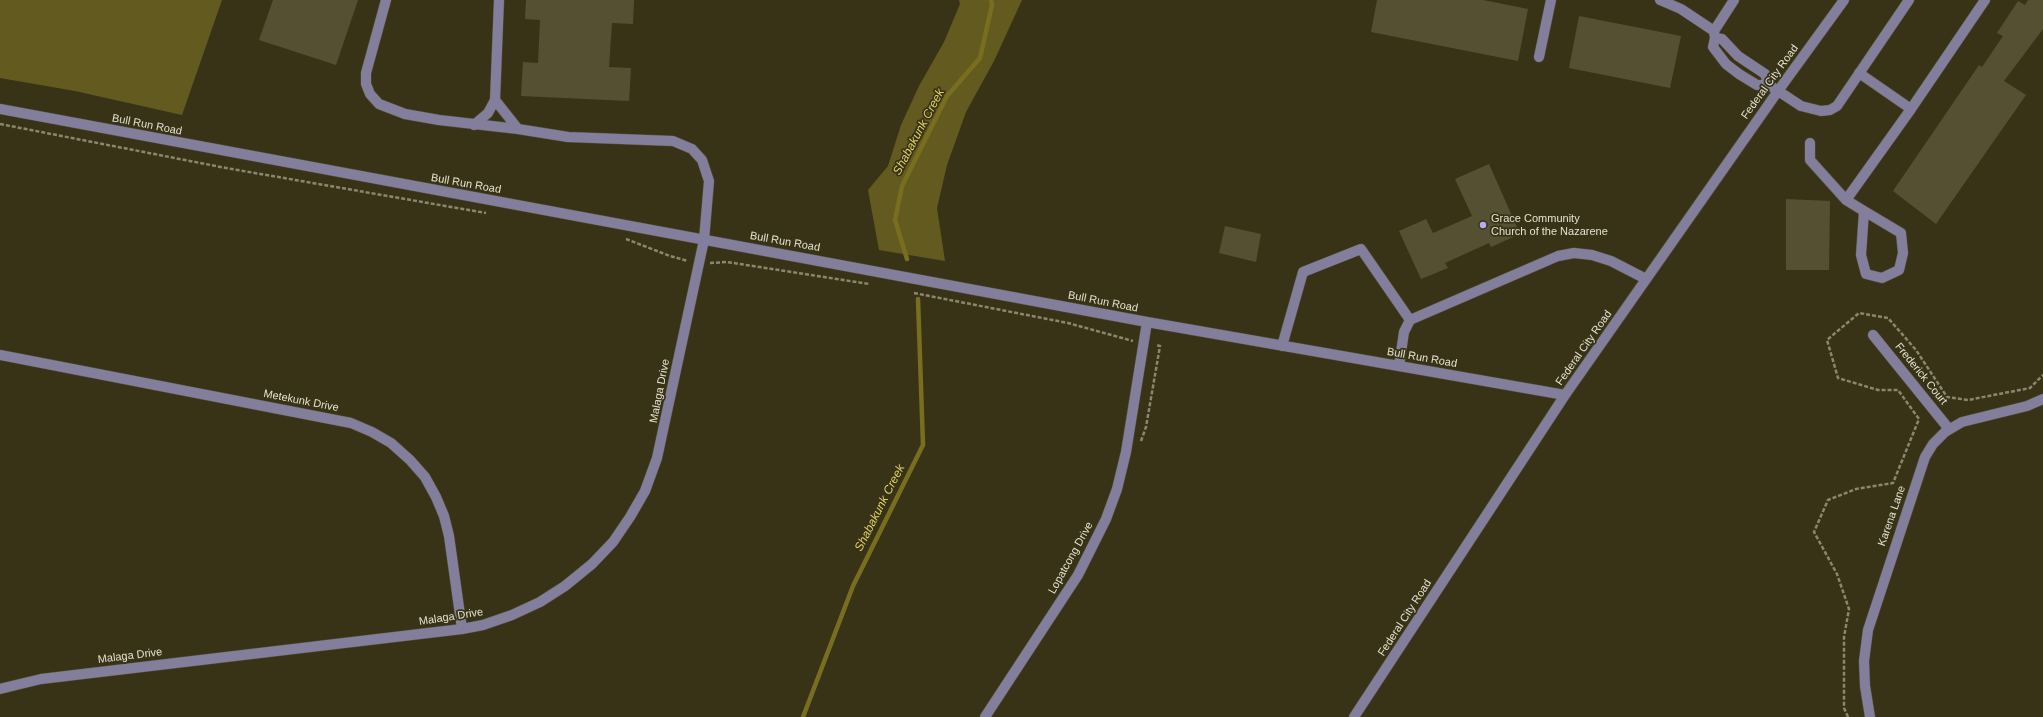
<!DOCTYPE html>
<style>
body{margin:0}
canvas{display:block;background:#383316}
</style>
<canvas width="2043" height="717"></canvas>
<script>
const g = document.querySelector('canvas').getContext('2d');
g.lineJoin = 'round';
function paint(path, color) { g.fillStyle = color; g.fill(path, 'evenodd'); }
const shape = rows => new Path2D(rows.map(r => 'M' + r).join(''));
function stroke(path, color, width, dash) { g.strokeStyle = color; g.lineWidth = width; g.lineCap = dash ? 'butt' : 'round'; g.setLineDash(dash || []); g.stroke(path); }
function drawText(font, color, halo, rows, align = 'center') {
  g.font = font + ' Helvetica,sans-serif'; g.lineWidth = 3.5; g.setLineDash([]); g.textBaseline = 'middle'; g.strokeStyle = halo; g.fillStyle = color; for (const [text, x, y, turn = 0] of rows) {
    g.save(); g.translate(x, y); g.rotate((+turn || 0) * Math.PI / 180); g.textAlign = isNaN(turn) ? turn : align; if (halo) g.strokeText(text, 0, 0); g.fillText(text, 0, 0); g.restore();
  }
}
paint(shape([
 [0,0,222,0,182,115,75,91,0,78],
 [959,0,1022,0,994,61,966,112,947,165,937,208,945,261,879,250,868,190,888,166,901,125,919,86,944,42,960,4]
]), '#635a1f');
stroke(shape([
 [907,259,895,220,902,186,947,96,980,58,992,5,991,0],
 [803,717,853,586,923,445,918,299]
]), '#796e20', 4.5);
paint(shape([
 [273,0,358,0,336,65,259,40],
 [526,0,634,0,633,24,612,23,609,67,631,68,629,101,521,96,523,62,538,63,540,20,525,19],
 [1377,0,1483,0,1528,9,1518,61,1371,32],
 [2028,0,2043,0,2043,29,2004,81,2026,95,1936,224,1893,191,1979,65,1982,67,2003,36,1997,33,2018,1,2025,5],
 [1579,16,1681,36,1670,88,1569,68],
 [1489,164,1520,234,1491,247,1489,243,1445,263,1448,268,1421,279,1399,231,1426,219,1433,233,1472,216,1455,179],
 [1786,199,1830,201,1829,270,1786,270],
 [1225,226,1261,234,1256,262,1219,253]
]), '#555032');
const minor = shape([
 [499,0,495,100,518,129],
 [1660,0,1681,9,1714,31],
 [1734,0,1714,31,1715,38,1713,47,1726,64,1739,74,1757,85,1769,85,1801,106,1821,111,1830,110,1837,106,1909,0],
 [1715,38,1722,39,1738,56,1765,74,1769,85],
 [1539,57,1551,0],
 [1859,73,1911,109],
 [0,109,1147,322,1565,395],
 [474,125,488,113,495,100],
 [1810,143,1810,160,1846,200,1864,211,1901,233,1903,253,1899,270,1882,278,1866,274,1861,255,1864,211],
 [1846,200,1911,109,1985,0],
 [1873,335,1949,429],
 [1282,346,1303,272,1361,249,1410,320],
 [0,355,351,423,372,432,391,443,410,460,425,477,436,497,444,516,449,536,462,629],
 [1399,366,1404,332,1410,320,1558,256,1574,253,1592,255,1611,261,1646,279],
 [0,689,41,679,462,629,483,625,512,615,540,602,565,586,592,564,613,542,630,517,645,491,657,458,704,240,709,181,702,160,692,149,673,141,568,137,518,129,439,120,405,114,379,104,370,94,366,84,366,73,386,0],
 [985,717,1078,575,1106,519,1117,489,1126,452,1147,322],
 [1354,717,1565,395,1778,91,1844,0],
 [1870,717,1865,686,1864,661,1868,630,1925,457,1933,444,1945,432,1962,422,2027,406,2043,399]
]);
stroke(minor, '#544f34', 11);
stroke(shape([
 [0,124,226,168,486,213],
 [626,239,670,256,688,261],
 [710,263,727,262,869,284],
 [914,293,1068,323,1133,341],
 [1141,441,1146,427,1160,346,1156,345],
 [1848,717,1844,708,1844,637,1849,609,1837,574,1814,532,1828,500,1856,489,1893,483,1919,419,1898,390,1878,390,1838,378,1827,340,1859,313,1888,318,1916,350,1947,397,1968,400,2030,388,2043,375]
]), '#8a866f', 2.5, [4, 2]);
stroke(minor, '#827e9b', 10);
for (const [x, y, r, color] of [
 [1483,225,4,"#b7abf7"]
]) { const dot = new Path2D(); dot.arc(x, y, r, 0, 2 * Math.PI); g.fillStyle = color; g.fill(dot); stroke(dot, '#383316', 1.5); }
drawText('11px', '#e4e2d1', '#383316', [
 ["Federal City Road",1770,82,-54],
 ["Bull Run Road",147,125,11],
 ["Bull Run Road",466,184,10],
 ["Bull Run Road",785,242,10],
 ["Bull Run Road",1103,302,11],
 ["Federal City Road",1584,348,-55],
 ["Bull Run Road",1422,358,10],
 ["Frederick Court",1921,374,51],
 ["Malaga Drive",660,391,-79],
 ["Metekunk Drive",301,401,11],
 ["Karena Lane",1892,516,-71],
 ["Lopatcong Drive",1071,558,-61],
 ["Malaga Drive",451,617,-9],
 ["Federal City Road",1405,618,-57],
 ["Malaga Drive",130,656,-7]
]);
drawText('11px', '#e4e2d1', '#383316', [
 ["Grace Community",1491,219],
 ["Church of the Nazarene",1491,232]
], 'left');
drawText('italic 12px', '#e1d168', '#383316', [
 ["Shabakunk Creek",919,132,-62],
 ["Shabakunk Creek",880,508,-63]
]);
</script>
